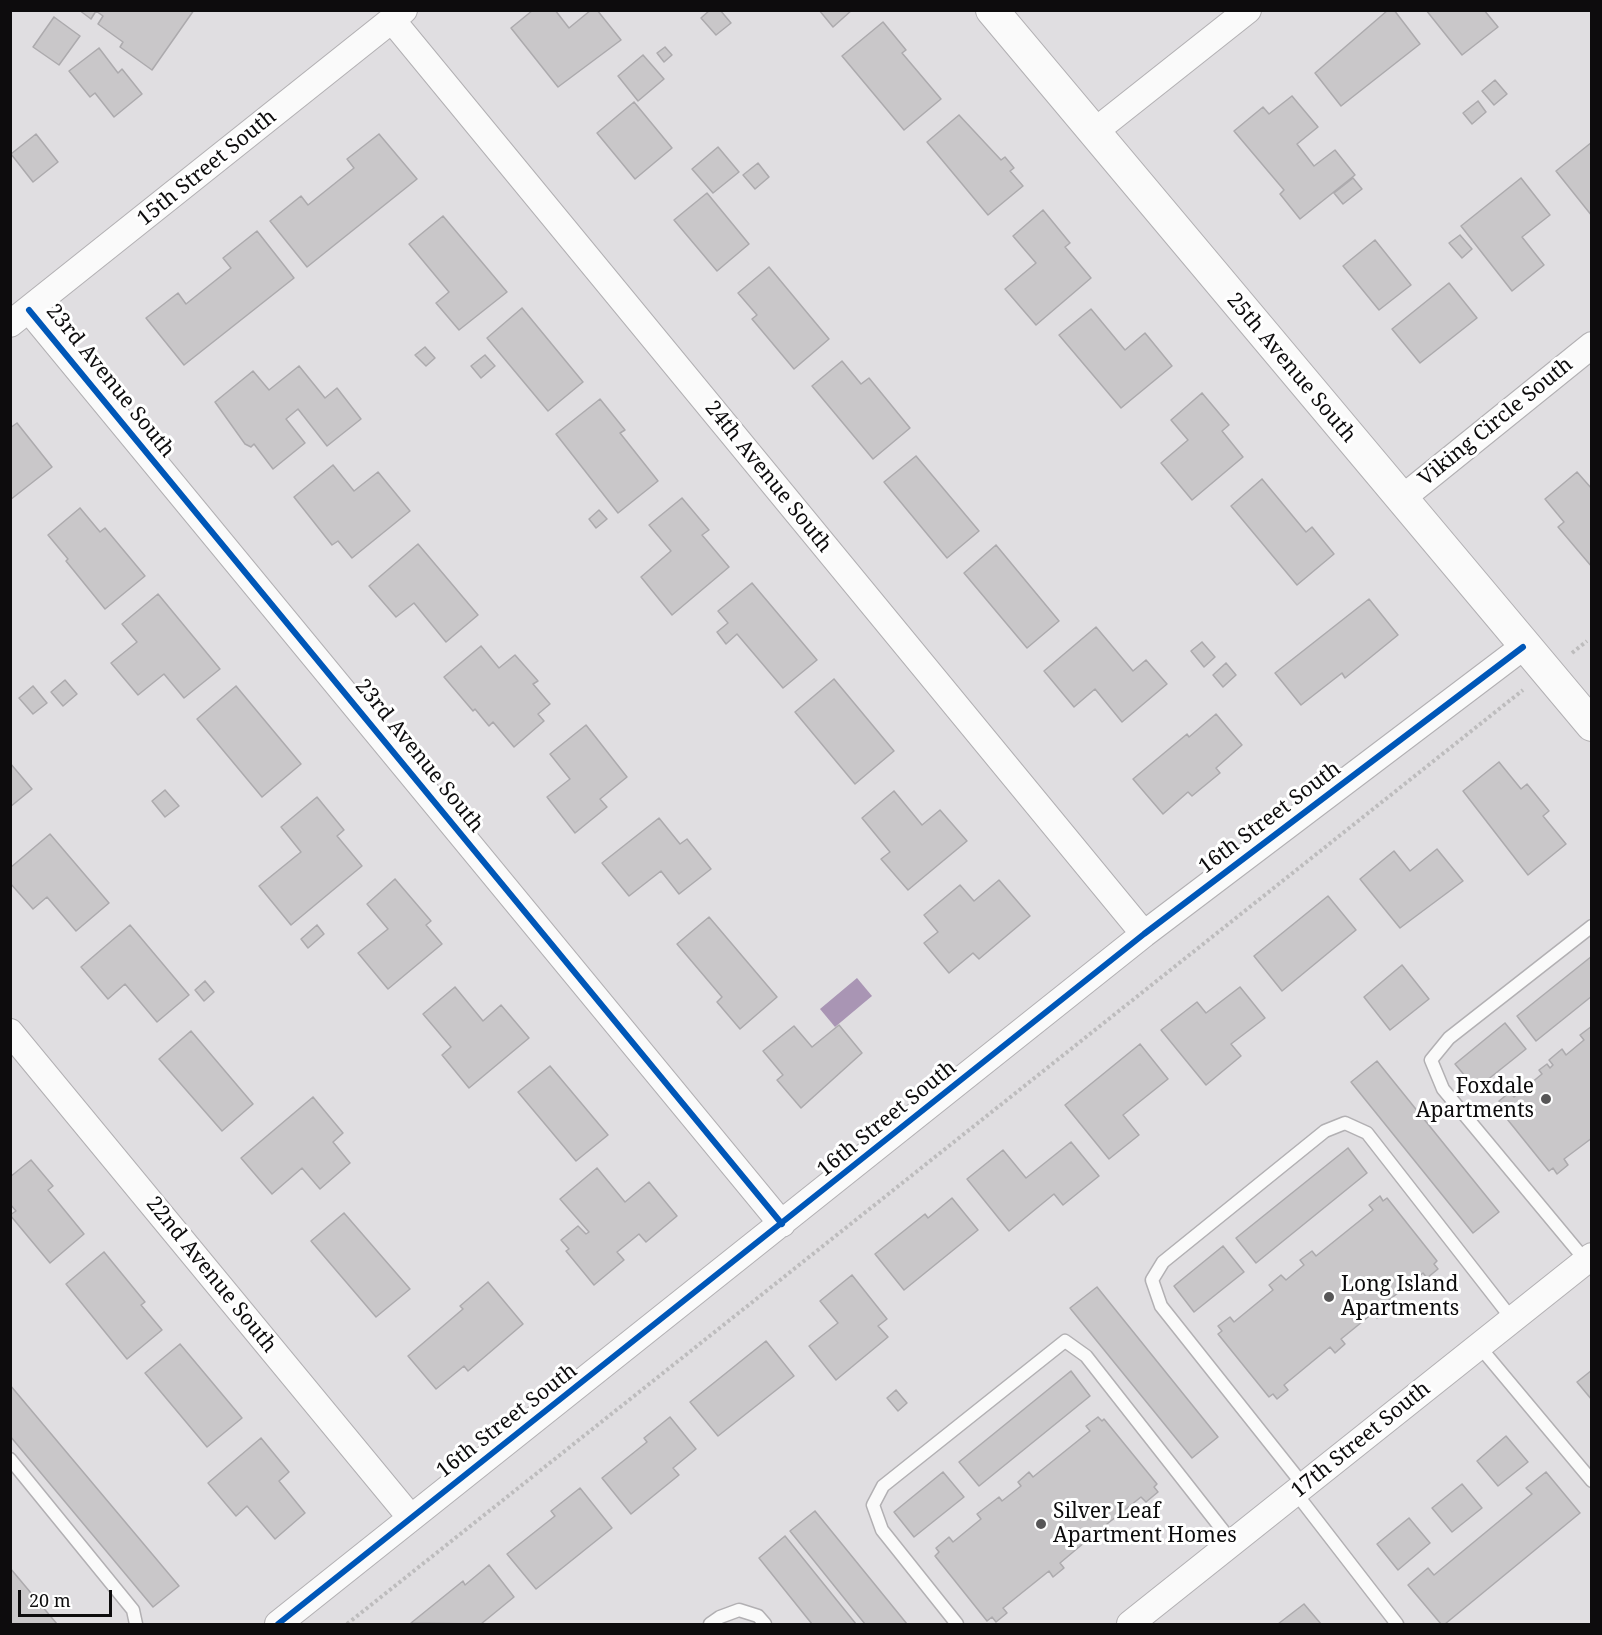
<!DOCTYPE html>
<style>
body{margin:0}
#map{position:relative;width:1602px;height:1635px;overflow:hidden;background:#e0dee1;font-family:"Noto Serif",serif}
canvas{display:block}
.frame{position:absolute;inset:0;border:12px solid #0d0c0d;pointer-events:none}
.scale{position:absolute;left:18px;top:1590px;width:94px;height:27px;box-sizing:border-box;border:3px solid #0d0c0d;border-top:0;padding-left:8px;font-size:18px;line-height:21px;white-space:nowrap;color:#0d0c0d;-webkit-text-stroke:4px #fff;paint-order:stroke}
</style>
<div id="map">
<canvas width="1602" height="1635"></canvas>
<div class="frame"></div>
<div class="scale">20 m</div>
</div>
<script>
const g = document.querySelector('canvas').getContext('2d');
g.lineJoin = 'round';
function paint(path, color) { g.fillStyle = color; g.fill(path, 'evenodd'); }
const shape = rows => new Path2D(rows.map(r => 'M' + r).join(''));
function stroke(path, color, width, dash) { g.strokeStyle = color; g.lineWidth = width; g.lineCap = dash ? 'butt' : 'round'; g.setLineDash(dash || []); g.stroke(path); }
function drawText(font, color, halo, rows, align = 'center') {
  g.font = font + ' "Noto Serif",serif'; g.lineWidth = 6; g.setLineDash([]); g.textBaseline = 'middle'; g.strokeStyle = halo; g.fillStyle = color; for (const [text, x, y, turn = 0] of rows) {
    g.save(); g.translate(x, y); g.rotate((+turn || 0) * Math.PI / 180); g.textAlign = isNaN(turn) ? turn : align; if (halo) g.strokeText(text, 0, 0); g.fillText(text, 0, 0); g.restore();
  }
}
paint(shape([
 [857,978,872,996,835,1027,820,1009]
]), '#a995b4');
const building = shape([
 [79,10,194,10,152,70,120,47,123,42,98,24,103,16,96,11,91,19,79,10],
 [533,10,555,10,569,28,591,10,597,10,621,40,558,87,511,28,533,10],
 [710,10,720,10,731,23,716,35,701,18,710,10],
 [819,10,852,10,833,27,819,10],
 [1388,10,1394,10,1420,44,1341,106,1315,73,1388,10],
 [1426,10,1484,10,1498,27,1462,55,1426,10],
 [54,17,80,36,59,65,33,47,54,17],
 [883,22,906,50,902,53,941,99,904,130,842,56,883,22],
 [665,47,672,55,664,62,657,53,665,47],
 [99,48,118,73,122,69,142,94,114,117,95,93,90,97,69,71,99,48],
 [643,55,664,79,638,101,618,76,643,55],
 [1495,80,1507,94,1494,105,1482,91,1495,80],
 [1292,96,1318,127,1297,144,1314,166,1335,150,1355,175,1300,219,1280,194,1284,190,1234,131,1263,107,1269,114,1292,96],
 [1478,101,1486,112,1472,124,1463,113,1478,101],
 [634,102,672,148,635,179,597,133,634,102],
 [959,115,1001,160,1005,157,1014,168,1010,171,1023,186,988,215,927,142,959,115],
 [36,134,58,162,33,182,11,154,36,134],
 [379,134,417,179,307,267,270,221,301,196,308,205,354,168,347,159,379,134],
 [1592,142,1592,216,1556,171,1592,142],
 [718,147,739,172,713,193,692,169,718,147],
 [758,163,769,177,755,189,743,175,758,163],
 [1353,178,1362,189,1343,204,1334,193,1353,178],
 [1521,178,1550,215,1522,237,1544,265,1512,291,1461,226,1521,178],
 [707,193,749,244,717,271,674,220,707,193],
 [1043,210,1070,243,1065,247,1091,278,1036,325,1005,289,1036,263,1013,236,1043,210],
 [443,216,507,292,459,330,436,303,449,292,409,244,443,216],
 [257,231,294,278,184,365,146,318,178,293,186,304,231,268,223,258,257,231],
 [1460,235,1472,249,1462,258,1449,243,1460,235],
 [1375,240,1411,285,1379,310,1343,266,1375,240],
 [769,267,829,339,794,369,752,319,757,315,738,293,769,267],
 [1449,283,1477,318,1420,363,1392,329,1449,283],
 [522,308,583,382,548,411,487,338,522,308],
 [1091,309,1125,350,1145,333,1172,366,1121,408,1059,335,1091,309],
 [425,347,435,358,426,366,415,355,425,347],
 [485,355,495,366,481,378,471,366,485,355],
 [842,361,861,384,869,378,910,428,873,459,812,386,842,361],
 [299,366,325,398,337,388,361,419,327,446,298,409,286,419,305,443,273,469,254,444,251,447,245,444,215,402,253,371,269,390,299,366],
 [1202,393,1229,425,1222,431,1243,457,1192,500,1161,463,1188,440,1171,420,1202,393],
 [600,399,625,430,620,433,658,481,618,513,556,434,600,399],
 [17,423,52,467,10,500,10,428,17,423],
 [916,456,979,531,947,558,884,482,916,456],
 [333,465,354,491,378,472,410,511,352,558,338,541,332,545,294,497,333,465],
 [1577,472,1592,489,1592,567,1558,527,1564,522,1545,499,1577,472],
 [1262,479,1306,532,1312,527,1334,554,1297,585,1231,506,1262,479],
 [682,498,709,530,702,535,729,567,672,615,641,577,671,551,649,525,682,498],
 [80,508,100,532,105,528,145,576,105,609,66,561,68,559,48,535,80,508],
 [599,510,607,519,596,528,589,519,599,510],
 [418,544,478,615,446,642,414,603,396,617,369,586,418,544],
 [996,545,1059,621,1027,648,964,573,996,545],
 [752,583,817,660,783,688,737,634,726,644,717,632,728,623,718,611,752,583],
 [158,594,220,669,184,698,164,674,138,695,111,663,137,642,122,624,158,594],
 [1369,599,1398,635,1345,678,1342,673,1301,705,1275,673,1369,599],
 [1096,627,1133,671,1146,660,1167,684,1122,722,1095,689,1074,707,1044,671,1096,627],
 [1202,642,1215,657,1204,667,1191,651,1202,642],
 [481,646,499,668,515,655,538,681,533,684,550,704,538,714,544,721,514,747,493,722,489,726,475,709,473,711,444,677,481,646],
 [1226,663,1236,675,1223,687,1213,675,1226,663],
 [834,679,894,751,855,784,795,712,834,679],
 [65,680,77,694,63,706,51,692,65,680],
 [33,686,47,703,33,714,19,698,33,686],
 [236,686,301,764,262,797,197,719,236,686],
 [1216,714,1242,745,1216,768,1220,773,1192,796,1188,792,1163,814,1133,779,1187,734,1189,737,1216,714],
 [586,725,627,777,600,799,607,807,575,833,547,797,570,779,550,754,586,725],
 [1499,762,1521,789,1527,784,1549,811,1543,816,1566,844,1528,875,1463,791,1499,762],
 [10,763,32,789,10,807,10,763],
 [165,790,179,806,165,817,152,801,165,790],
 [894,791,922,825,940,810,967,841,908,890,881,859,890,852,862,818,894,791],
 [317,797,344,830,337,836,362,866,291,925,259,886,301,852,281,827,317,797],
 [659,818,680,844,687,839,711,869,679,894,661,871,629,896,602,863,659,818],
 [50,834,109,903,76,931,47,897,33,909,10,883,10,868,50,834],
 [1437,849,1463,881,1400,928,1360,879,1394,851,1410,871,1437,849],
 [395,879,431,921,426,925,442,944,388,989,358,953,388,929,367,904,395,879],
 [999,880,1030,916,979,959,973,953,949,973,924,943,938,932,924,915,960,885,974,901,999,880],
 [1328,896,1356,930,1282,991,1254,956,1328,896],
 [709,917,777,997,740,1029,717,1002,722,997,677,944,709,917],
 [130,925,189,995,157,1022,125,984,108,999,81,967,130,925],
 [317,925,324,934,308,948,301,939,317,925],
 [1592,956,1592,996,1536,1041,1517,1016,1592,956],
 [1402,965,1429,999,1390,1030,1364,997,1402,965],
 [205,981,214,992,204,1001,195,990,205,981],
 [455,987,483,1021,501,1005,529,1038,469,1088,442,1055,451,1047,423,1014,455,987],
 [1240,987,1265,1018,1231,1044,1241,1056,1206,1085,1161,1030,1197,1002,1206,1013,1240,987],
 [1505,1023,1526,1049,1476,1089,1455,1064,1505,1023],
 [839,1025,862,1053,801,1108,777,1080,783,1075,763,1051,794,1026,812,1047,839,1025],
 [1592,1026,1592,1138,1564,1159,1568,1165,1557,1174,1553,1168,1549,1171,1499,1109,1503,1106,1499,1101,1510,1092,1514,1097,1542,1074,1539,1070,1547,1064,1550,1068,1553,1065,1549,1060,1562,1049,1566,1055,1584,1040,1580,1035,1592,1026],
 [191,1031,253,1104,222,1131,159,1059,191,1031],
 [1140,1044,1168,1079,1123,1115,1139,1135,1109,1159,1065,1105,1140,1044],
 [1377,1061,1499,1212,1473,1233,1351,1082,1377,1061],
 [550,1066,608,1135,576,1161,518,1092,550,1066],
 [313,1097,343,1133,333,1142,350,1163,320,1189,302,1168,272,1194,241,1158,313,1097],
 [1071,1142,1099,1176,1063,1205,1054,1194,1009,1231,967,1179,1003,1150,1026,1178,1071,1142],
 [1348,1148,1367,1173,1256,1263,1236,1238,1348,1148],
 [31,1160,53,1186,48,1190,84,1234,50,1263,10,1215,16,1211,10,1204,10,1177,31,1160],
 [597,1168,625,1202,649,1182,677,1216,646,1242,639,1234,617,1252,624,1260,594,1285,566,1251,569,1249,561,1240,578,1226,586,1234,589,1232,560,1199,597,1168],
 [1380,1196,1383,1201,1387,1198,1437,1261,1434,1264,1438,1269,1427,1278,1423,1273,1384,1304,1388,1309,1377,1318,1373,1313,1341,1339,1345,1344,1335,1353,1330,1347,1284,1385,1288,1390,1277,1399,1273,1394,1269,1397,1218,1334,1222,1331,1218,1326,1230,1317,1234,1322,1273,1290,1269,1285,1281,1275,1286,1280,1304,1265,1300,1260,1312,1251,1316,1256,1373,1210,1369,1205,1380,1196],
 [952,1198,978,1230,904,1290,875,1254,925,1214,928,1218,952,1198],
 [344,1213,410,1289,376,1317,311,1241,344,1213],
 [1223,1246,1244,1272,1194,1312,1174,1286,1223,1246],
 [104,1252,145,1302,141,1305,162,1330,127,1359,66,1284,104,1252],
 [852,1275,887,1319,878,1326,888,1337,836,1380,809,1346,838,1323,820,1301,852,1275],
 [488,1282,523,1324,468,1371,464,1366,436,1389,408,1356,463,1309,460,1306,488,1282],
 [1097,1287,1218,1437,1192,1458,1070,1308,1097,1287],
 [766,1341,794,1376,718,1436,690,1402,766,1341],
 [180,1344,242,1418,207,1447,145,1373,180,1344],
 [1592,1370,1592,1400,1577,1382,1592,1370],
 [1071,1371,1090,1396,979,1486,959,1462,1071,1371],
 [10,1385,179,1586,153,1607,10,1436,10,1385],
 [896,1390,907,1403,898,1411,887,1398,896,1390],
 [670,1417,696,1449,673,1468,679,1475,631,1514,602,1478,647,1442,644,1438,670,1417],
 [1098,1417,1102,1421,1104,1419,1157,1484,1154,1487,1158,1492,1146,1502,1141,1497,1102,1528,1107,1534,1096,1543,1091,1537,1060,1563,1064,1568,1053,1577,1049,1571,1003,1608,1007,1613,996,1622,992,1617,987,1621,935,1556,939,1552,936,1548,949,1537,953,1542,981,1519,977,1514,999,1497,1002,1501,1021,1486,1018,1482,1029,1472,1033,1477,1090,1431,1086,1426,1098,1417],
 [1506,1436,1528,1462,1498,1486,1477,1461,1506,1436],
 [261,1438,289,1472,279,1481,305,1513,275,1539,247,1506,236,1516,208,1483,261,1438],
 [943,1472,964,1497,914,1537,894,1512,943,1472],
 [1546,1472,1580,1513,1445,1624,1441,1624,1408,1585,1428,1568,1434,1575,1532,1494,1526,1488,1546,1472],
 [1462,1484,1482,1508,1452,1532,1432,1508,1462,1484],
 [580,1488,612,1528,536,1589,507,1554,555,1516,551,1511,580,1488],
 [815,1511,907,1624,865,1624,790,1531,815,1511],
 [1409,1518,1430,1543,1398,1570,1377,1544,1409,1518],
 [785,1536,856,1624,812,1624,759,1558,785,1536],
 [489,1565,514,1597,481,1624,411,1623,463,1581,465,1585,489,1565],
 [10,1568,57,1624,10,1624,10,1568],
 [1304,1604,1321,1624,1278,1624,1304,1604]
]);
paint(building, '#c9c7c9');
stroke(building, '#acaaad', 1.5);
const service = shape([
 [1586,1261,1443,1089,1431,1060,1449,1038,1592,926],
 [1479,1346,1592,1481],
 [10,1459,133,1610,136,1624],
 [1304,1486,1161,1306,1152,1280,1163,1262,1325,1131,1345,1123,1367,1133,1512,1319],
 [1295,1492,1397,1624],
 [710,1624,720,1617,739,1610,758,1616,765,1624],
 [957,1624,882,1530,873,1505,883,1486,1065,1341,1086,1356,1232,1542]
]);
const minor = shape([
 [392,20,1144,934],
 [1094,132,1248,10],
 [29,310,782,1224],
 [10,324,404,10],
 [1400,500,1592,345],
 [10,1032,411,1518],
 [278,1624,1144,934,1523,647],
 [1130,1624,1592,1256]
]);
const tertiary = shape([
 [992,10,1592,725]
]);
stroke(service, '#b2b0b3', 15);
stroke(minor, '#b2b0b3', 28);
stroke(tertiary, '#b2b0b3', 34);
stroke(shape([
 [1572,653,1587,641],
 [347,1624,1523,690]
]), '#bdbcbd', 4, [3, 3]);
stroke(service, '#fafafa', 12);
stroke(minor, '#fafafa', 26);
stroke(tertiary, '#fafafa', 32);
stroke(shape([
 [29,310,782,1224],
 [278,1624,1144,934,1523,647]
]), '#0057b8', 6);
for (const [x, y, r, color] of [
 [1546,1099,6,"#575657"],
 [1329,1297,6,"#575657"],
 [1041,1524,6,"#575657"]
]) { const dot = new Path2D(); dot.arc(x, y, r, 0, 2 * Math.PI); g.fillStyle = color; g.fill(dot); stroke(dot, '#fff', 2); }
drawText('21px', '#0d0c0d', '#fff', [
 ["15th Street South",207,168,-39],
 ["25th Avenue South",1291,368,50],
 ["23rd Avenue South",110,381,51],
 ["Viking Circle South",1496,422,-39],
 ["24th Avenue South",768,477,51],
 ["23rd Avenue South",419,756,51],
 ["16th Street South",1270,818,-37],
 ["16th Street South",887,1119,-39],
 ["22nd Avenue South",211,1275,51],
 ["16th Street South",507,1421,-38],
 ["17th Street South",1361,1440,-39]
]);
drawText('21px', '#0d0c0d', '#fff', [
 ["Foxdale",1534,1087,"right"],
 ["Apartments",1534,1111,"right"],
 ["Long Island",1341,1285],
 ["Apartments",1341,1309],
 ["Silver Leaf",1053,1512],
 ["Apartment Homes",1053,1536]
], 'left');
</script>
